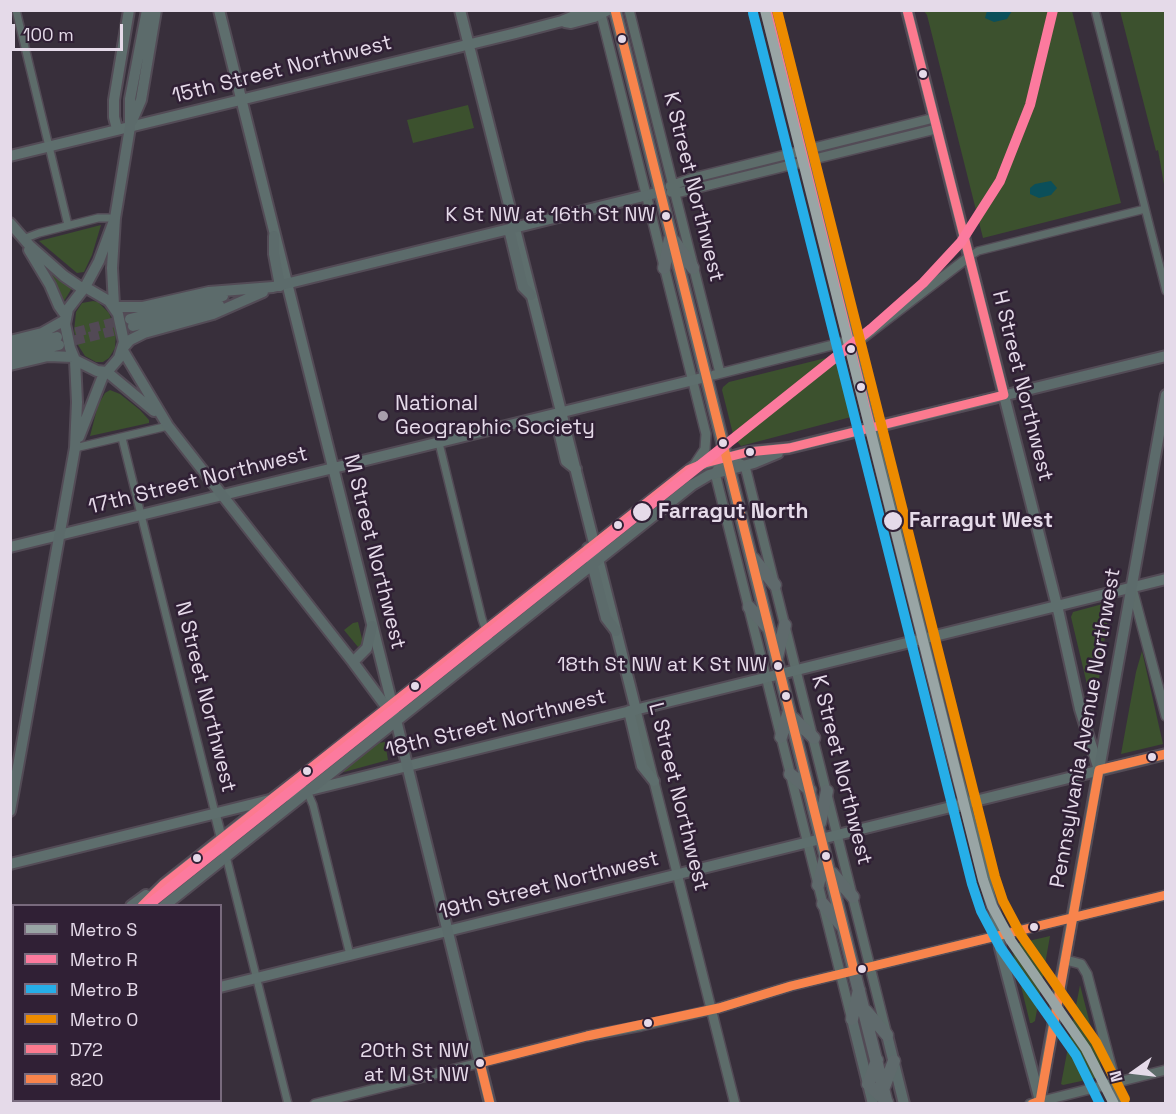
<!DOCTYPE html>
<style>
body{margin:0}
#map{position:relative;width:1176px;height:1114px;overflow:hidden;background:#382f3b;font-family:"Space Grotesk",sans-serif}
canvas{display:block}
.frame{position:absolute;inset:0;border:12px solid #e5dae9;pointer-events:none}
.legend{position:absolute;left:12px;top:904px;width:210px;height:198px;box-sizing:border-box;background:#302035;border:2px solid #786a7d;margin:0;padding:8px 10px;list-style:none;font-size:18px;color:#e5dae9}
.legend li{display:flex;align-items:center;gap:12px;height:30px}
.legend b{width:30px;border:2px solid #786a7d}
.north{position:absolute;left:1104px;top:1042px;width:60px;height:60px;-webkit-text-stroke:4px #302035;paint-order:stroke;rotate:256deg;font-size:16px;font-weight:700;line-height:24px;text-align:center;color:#e5dae9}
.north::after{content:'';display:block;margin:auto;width:21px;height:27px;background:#e5dae9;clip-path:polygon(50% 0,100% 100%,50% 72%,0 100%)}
.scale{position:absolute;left:12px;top:24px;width:111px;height:27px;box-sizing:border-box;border:3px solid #e5dae9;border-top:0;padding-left:8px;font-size:18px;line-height:21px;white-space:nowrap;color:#e5dae9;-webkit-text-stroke:4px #302035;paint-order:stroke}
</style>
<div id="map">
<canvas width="1176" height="1114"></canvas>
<div class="frame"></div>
<ul class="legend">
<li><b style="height:8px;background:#99a5a5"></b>Metro S</li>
<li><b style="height:8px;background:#fc7a9e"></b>Metro R</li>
<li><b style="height:8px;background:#26aee8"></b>Metro B</li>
<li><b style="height:8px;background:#ed8b00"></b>Metro O</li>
<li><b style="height:8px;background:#fc7a8f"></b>D72</li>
<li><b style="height:8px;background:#f8844c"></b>820</li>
</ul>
<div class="north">N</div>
<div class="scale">100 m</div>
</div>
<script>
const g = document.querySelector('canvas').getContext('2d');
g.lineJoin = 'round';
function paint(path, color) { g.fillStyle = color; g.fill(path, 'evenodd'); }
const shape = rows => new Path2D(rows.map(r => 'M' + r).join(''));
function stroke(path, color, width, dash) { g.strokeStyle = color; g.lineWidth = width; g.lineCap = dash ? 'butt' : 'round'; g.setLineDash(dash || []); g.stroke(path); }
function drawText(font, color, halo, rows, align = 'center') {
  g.font = font + ' "Space Grotesk",sans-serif'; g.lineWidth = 5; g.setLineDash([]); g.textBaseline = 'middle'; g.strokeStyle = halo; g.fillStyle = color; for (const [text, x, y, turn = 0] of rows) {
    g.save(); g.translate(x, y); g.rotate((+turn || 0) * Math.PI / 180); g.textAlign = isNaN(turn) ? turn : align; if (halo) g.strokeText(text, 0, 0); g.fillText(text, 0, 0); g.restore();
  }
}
paint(shape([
 [924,11,1072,11,1121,203,983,238,927,15],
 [1120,11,1165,11,1165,190,1158,150,1156,151],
 [468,105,474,128,413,143,407,120],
 [101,225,92,255,84,272,77,273,39,241],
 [48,271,72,288,64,301],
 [93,301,98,302,109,313,116,332,115,348,109,358,103,362,96,362,85,356,78,345,74,331,76,312,82,303],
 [838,355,852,411,851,417,741,446,734,438,722,390,723,387,729,382],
 [110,390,120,394,140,410,149,420,149,423,90,436,98,405,105,393],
 [1110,602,1098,686,1094,692,1089,693,1071,617,1073,612],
 [358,622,363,643,358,647,344,630,353,623],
 [1142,651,1163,744,1121,754,1136,672],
 [385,742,388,760,344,772,344,770,379,743],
 [1050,936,1035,1021,1032,1023,1030,1023,1011,945],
 [1080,985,1103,1074,1100,1077,1063,1085,1061,1084],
 [11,1002,14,1005,14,1093,11,1096]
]), '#3c512e');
paint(shape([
 [987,11,1012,10,1012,11,1007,19,994,22,985,18],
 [1051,181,1057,188,1051,195,1039,198,1030,194,1030,188,1035,184]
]), '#0b4f5a');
stroke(shape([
 [61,336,127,319],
 [60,344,129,327],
 [10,1011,14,1009],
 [10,1023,14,1021]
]), '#524955', 10, [10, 5]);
const minor = shape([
 [16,10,68,225],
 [1095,10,1166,291],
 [23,239,39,233,98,218,115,218],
 [970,256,978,251,1145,209],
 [122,438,215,813],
 [439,443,482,619,491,645],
 [75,448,168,426],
 [307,791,313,805,350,955],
 [226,856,288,1104],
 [203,1100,204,1104]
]);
const tertiary = shape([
 [600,10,706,434,705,449,693,467],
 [629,10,720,373],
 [670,186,693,178,934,118],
 [671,192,681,192,936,129],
 [714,375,864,337,970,256],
 [1132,588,1166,716],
 [636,710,735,1104],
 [215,813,226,856],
 [1066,960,1081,964,1087,974,1121,1104],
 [851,1016,715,473,726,458,745,466,887,1035],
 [315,1104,587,1036,641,1026,719,1008,791,986,1166,895],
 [1030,1104,1166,1070]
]);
const secondary = shape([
 [219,10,394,712],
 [460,10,636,710],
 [767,10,802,145,953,758,977,844,998,927,1000,948,1040,1101],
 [907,10,1059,614,1080,709,1099,770],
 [565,22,571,23,594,17,608,10],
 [117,129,114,117,114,100,129,10],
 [10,156,516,33,562,21,589,10],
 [555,414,566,461,576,469],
 [10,547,706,377],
 [629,711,642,766,654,781],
 [10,864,1166,579],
 [220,987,1166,754],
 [93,1100,100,1104]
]);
const primary = shape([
 [132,121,141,100,156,10],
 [10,223,30,246,64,276,83,289],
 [509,229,523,287,531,295],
 [274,236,274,254,280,286],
 [29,250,50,285,59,306,66,316],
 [85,287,109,301,118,314,124,342,119,358,107,372,97,371,75,360,70,348,65,324,68,309,85,287,99,261,115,218],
 [114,305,112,268,115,218,130,127,130,99,147,10],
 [115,307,143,307,209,292,273,287,660,192],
 [130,319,223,296],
 [133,326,219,305],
 [10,341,42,333,65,320],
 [10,348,57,337],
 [123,348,130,340,144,333,213,314,263,292],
 [122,349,168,426,353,662,396,720,490,1104],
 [10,357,59,345],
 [10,365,48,356,73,357],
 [107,372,154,411],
 [79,437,104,373],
 [588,548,606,618,616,631],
 [353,662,367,648,372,626],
 [10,811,75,448,77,402,75,360],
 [131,906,146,895],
 [141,906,164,884,255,812,306,773,693,467,748,452,789,448,1166,356],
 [164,906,692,485,709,475,754,463,778,453],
 [10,986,14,988],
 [10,999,14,1002],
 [852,1019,873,1104],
 [887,1035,904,1104],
 [10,1100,14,1097],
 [23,1104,26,1100],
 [1039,1104,1166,395]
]);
const trunk = shape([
 [615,10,887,1104],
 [674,241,693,268],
 [664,268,670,239],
 [753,558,775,585],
 [749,607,768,628],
 [777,657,785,625],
 [793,718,814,738],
 [781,737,789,711],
 [790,774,810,790],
 [820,823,827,791],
 [832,873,853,897],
 [818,885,825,858],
 [823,904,842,926],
 [866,1011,887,1035],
 [852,1019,859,990],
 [877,1060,868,1084,887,1102],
 [884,1087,894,1061]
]);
stroke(minor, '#534b56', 10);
stroke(tertiary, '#534b56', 12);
stroke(secondary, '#534b56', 14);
stroke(primary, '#534b56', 14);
stroke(trunk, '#534b56', 15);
stroke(minor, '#5d6c6a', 7);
stroke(tertiary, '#5d6c6a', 9);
stroke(secondary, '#5e6e6d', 10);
stroke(primary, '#5c6b6b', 10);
stroke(trunk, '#5f6a6c', 12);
stroke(shape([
 [767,10,871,428],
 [907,10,1004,395],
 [142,906,164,884,688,470,705,463,748,452,789,448,1004,395]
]), '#fc7a8f', 9);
stroke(shape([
 [615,10,854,970],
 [490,1104,480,1063,587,1036,719,1008,791,986,1166,895],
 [1032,1104,1040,1101,1099,770,1166,754]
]), '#f8844c', 9);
stroke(shape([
 [765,10,983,880,992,906,1011,941,1086,1049,1114,1104]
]), '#99a5a5', 10);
stroke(shape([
 [147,906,871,329,923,283,961,242,1000,181,1030,105,1053,10]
]), '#fc7a9e', 10);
stroke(shape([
 [753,13,972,884,981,911,1000,947,1076,1055,1100,1104]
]), '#26aee8', 10);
stroke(shape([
 [777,10,995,877,1003,901,1021,935,1096,1042,1125,1099]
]), '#ed8b00', 10);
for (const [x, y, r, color] of [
 [622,39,5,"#e5dae9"],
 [923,74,5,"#e5dae9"],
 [666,216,5,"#e5dae9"],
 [851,349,5,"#e5dae9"],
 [861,387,5,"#e5dae9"],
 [383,416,6,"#a89eac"],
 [723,443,5,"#e5dae9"],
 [750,452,5,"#e5dae9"],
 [642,512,10,"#e5dae9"],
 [893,521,10,"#e5dae9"],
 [618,525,5,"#e5dae9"],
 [778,666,5,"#e5dae9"],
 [415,686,5,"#e5dae9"],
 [786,696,5,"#e5dae9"],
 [1152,757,5,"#e5dae9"],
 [307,771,5,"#e5dae9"],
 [826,856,5,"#e5dae9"],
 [197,858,5,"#e5dae9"],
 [1034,927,5,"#e5dae9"],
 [862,969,5,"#e5dae9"],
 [648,1023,5,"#e5dae9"],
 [480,1063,5,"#e5dae9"]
]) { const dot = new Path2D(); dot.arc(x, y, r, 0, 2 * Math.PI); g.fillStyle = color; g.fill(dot); stroke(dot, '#302035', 2); }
drawText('20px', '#e5dae9', '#302035', [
 ["K St NW at 16th St NW",655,216],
 ["18th St NW at K St NW",767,666],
 ["20th St NW",469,1052],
 ["at M St NW",469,1076]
], 'right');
drawText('21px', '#e5dae9', '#302035', [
 ["15th Street Northwest",282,70,-14],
 ["K Street Northwest",693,187,76],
 ["H Street Northwest",1022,386,76],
 ["17th Street Northwest",198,481,-14],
 ["M Street Northwest",374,552,76],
 ["N Street Northwest",205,697,76],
 ["18th Street Northwest",496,724,-14],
 ["Pennsylvania Avenue Northwest",1086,728,-80],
 ["K Street Northwest",841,770,76],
 ["L Street Northwest",678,797,76],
 ["19th Street Northwest",549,886,-14]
]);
drawText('21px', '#e5dae9', '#302035', [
 ["National",395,404],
 ["Geographic Society",395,428]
], 'left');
drawText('bold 21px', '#e5dae9', '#302035', [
 ["Farragut North",658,512],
 ["Farragut West",909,521]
], 'left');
</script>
